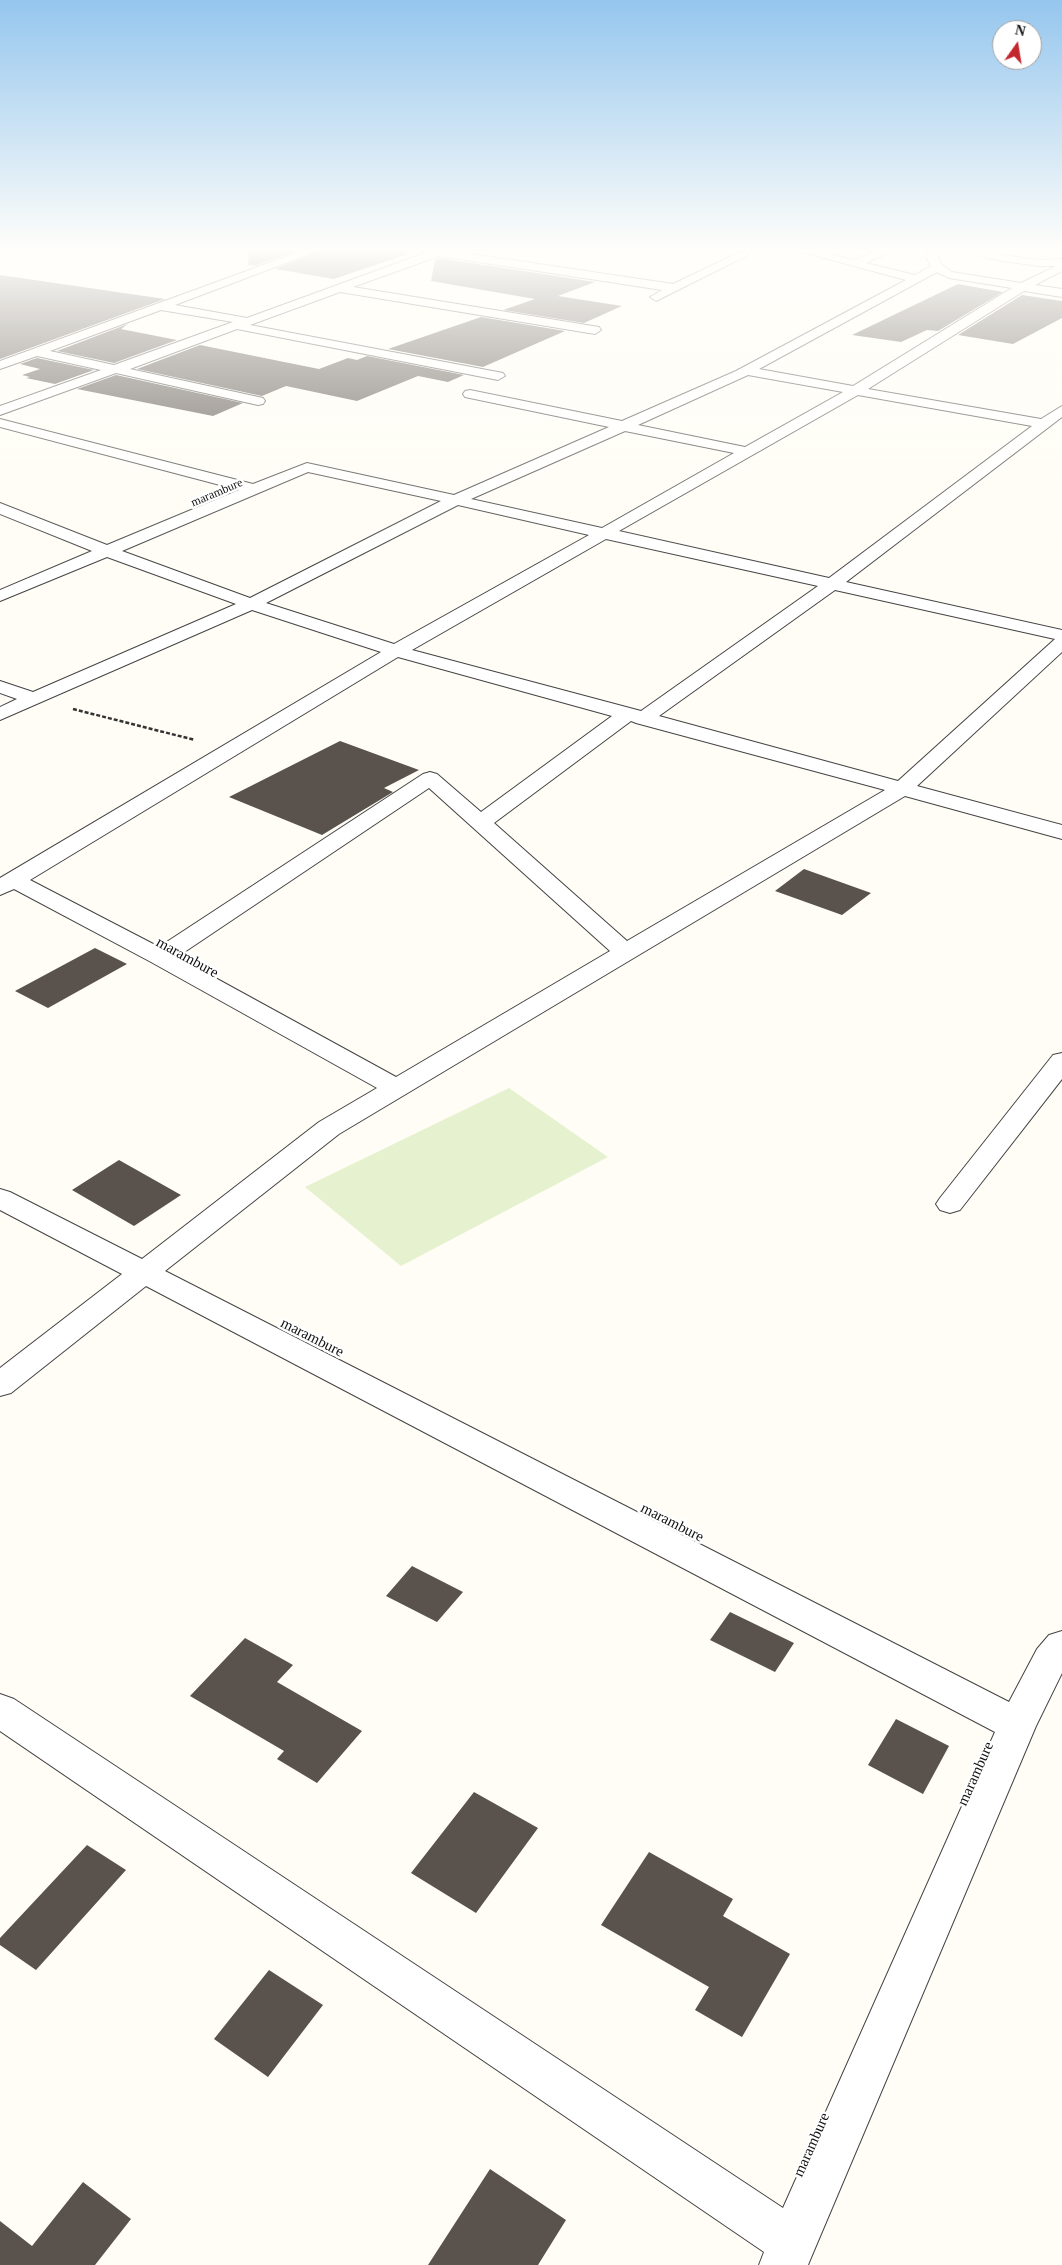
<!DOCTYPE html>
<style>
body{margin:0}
#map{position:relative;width:1062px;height:2265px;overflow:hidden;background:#fffdf5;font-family:Georgia,serif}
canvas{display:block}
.north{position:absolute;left:992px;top:20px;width:50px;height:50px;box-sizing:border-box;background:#fff;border:1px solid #a0a0a0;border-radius:50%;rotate:13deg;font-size:14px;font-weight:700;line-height:20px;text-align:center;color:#111}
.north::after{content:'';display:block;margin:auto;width:18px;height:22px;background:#c4262e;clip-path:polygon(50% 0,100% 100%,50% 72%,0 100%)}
</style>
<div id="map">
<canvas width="1062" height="2265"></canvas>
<div class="north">N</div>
</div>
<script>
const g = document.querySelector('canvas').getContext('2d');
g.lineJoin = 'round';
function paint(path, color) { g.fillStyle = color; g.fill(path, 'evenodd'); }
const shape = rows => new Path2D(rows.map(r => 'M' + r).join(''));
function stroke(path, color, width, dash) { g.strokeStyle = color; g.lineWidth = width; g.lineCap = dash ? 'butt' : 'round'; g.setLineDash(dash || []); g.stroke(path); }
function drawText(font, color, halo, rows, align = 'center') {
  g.font = font + ' Georgia,serif'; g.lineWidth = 5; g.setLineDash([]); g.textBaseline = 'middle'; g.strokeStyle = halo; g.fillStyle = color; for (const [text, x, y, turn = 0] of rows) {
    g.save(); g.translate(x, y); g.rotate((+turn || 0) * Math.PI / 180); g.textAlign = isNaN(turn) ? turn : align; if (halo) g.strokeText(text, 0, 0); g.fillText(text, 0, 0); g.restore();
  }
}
paint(shape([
 [509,1088,608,1157,401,1266,305,1187]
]), '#e6f2cf');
paint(shape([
 [249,249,301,249,255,266,248,265],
 [325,249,407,249,408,254,334,279,275,269],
 [439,258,595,282,558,296,622,306,584,323,503,310,535,299,431,281,435,260],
 [0,275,165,299,0,359],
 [958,284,1003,292,938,331,927,330,901,342,852,335],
 [1022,295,1062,301,1062,318,1013,344,958,335],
 [481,317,565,331,483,367,388,349],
 [128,324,121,329,177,340,114,363,57,351],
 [200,345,319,369,348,358,357,360,367,356,464,375,448,382,418,376,357,401,286,386,262,396,137,369],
 [37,358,94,370,55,384,26,378,30,377,22,375,40,369,20,364],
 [116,375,243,403,213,416,77,389],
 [340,741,419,770,384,788,393,792,322,835,229,797],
 [804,869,871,893,842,915,775,891],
 [95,948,127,964,48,1008,15,991],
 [119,1160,181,1195,134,1226,72,1190],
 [412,1566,463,1592,437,1622,386,1596],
 [730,1612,794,1643,775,1672,710,1640],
 [245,1638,293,1665,277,1682,362,1731,317,1783,277,1759,284,1751,190,1696],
 [896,1719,949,1746,923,1794,868,1765],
 [474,1792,538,1828,476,1913,411,1873],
 [87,1845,126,1870,36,1970,0,1945,0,1938],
 [649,1852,733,1899,723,1916,790,1954,742,2037,695,2010,709,1987,601,1925],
 [269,1970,323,2005,268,2077,214,2039],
 [490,2169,566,2220,538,2265,428,2265],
 [83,2182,131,2219,95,2265,0,2265,0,2221,32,2246]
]), '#5a524d');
const minor = shape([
 [307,249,323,249,175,305,247,318,425,253,425,249,453,249,452,251,673,284,738,253,746,253,748,255,656,301,650,297,662,290,439,256,353,287,599,327,601,330,595,334,340,292,250,325,503,373,505,376,498,380,237,329,130,369,263,398,265,401,263,404,258,405,116,373,0,415,0,406,101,370,37,356,0,369,0,361,307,249],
 [161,310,233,322,114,365,50,351,161,310],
 [791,249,810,249,854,260,881,249,896,249,866,263,915,275,931,266,926,257,928,251,937,249,938,257,942,265,952,272,1021,283,1056,266,1040,266,1002,261,979,256,970,249,983,249,1002,255,1040,260,1062,259,1062,271,1035,285,1062,289,1062,297,1024,291,868,389,1041,419,1062,406,1062,417,846,582,1062,630,1062,652,917,786,1062,825,1062,839,905,796,339,1134,165,1271,1009,1702,1037,1649,1049,1635,1062,1631,1062,1673,1036,1726,810,2260,808,2265,759,2265,764,2252,0,1731,0,1694,14,1699,783,2208,995,1732,146,1286,11,1393,0,1396,0,1368,122,1274,0,1210,0,1189,10,1192,142,1259,319,1122,377,1088,151,962,14,889,0,895,0,878,381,652,252,610,0,720,0,707,17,699,0,693,0,681,33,692,236,604,107,557,0,601,0,590,92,551,0,514,0,503,107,545,239,490,0,427,0,419,253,484,307,463,454,495,609,427,465,397,463,394,465,391,470,390,622,421,736,371,906,280,791,249],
 [937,272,949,278,1012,288,853,386,759,369,937,272],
 [748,375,843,392,745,447,638,425,748,375],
 [858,395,1032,426,829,578,619,531,858,395],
 [625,431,734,453,602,528,471,499,625,431],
 [308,472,441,501,250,598,122,551,308,472],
 [458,505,589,535,394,644,266,603,458,505],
 [606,539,818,586,641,711,412,650,606,539],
 [835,590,1055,639,898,781,659,716,835,590],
 [398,657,612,716,481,812,437,774,430,772,423,774,159,947,30,880,398,657],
 [631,721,636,723,885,790,627,941,494,823,631,721],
 [429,788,610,951,396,1077,177,957,429,788],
 [1062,1053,1062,1079,960,1210,950,1213,940,1210,936,1204,940,1198,1053,1055,1062,1053]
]);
stroke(minor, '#444', 2);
stroke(shape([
 [73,709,195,740]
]), '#333', 2.5, [4, 2]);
paint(minor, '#fff');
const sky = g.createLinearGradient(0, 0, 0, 566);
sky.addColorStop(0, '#95c6ee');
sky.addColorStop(0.44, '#fffefa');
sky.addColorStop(1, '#fffefa00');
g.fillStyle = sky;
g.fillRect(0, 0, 1062, 566);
drawText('12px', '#111', '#fff', [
 ["marambure",217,493,-23]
]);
drawText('15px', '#111', '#fff', [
 ["marambure",187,958,29],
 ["marambure",312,1338,27],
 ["marambure",672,1523,27],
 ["marambure",976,1774,-66],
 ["marambure",812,2145,-66]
]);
</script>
